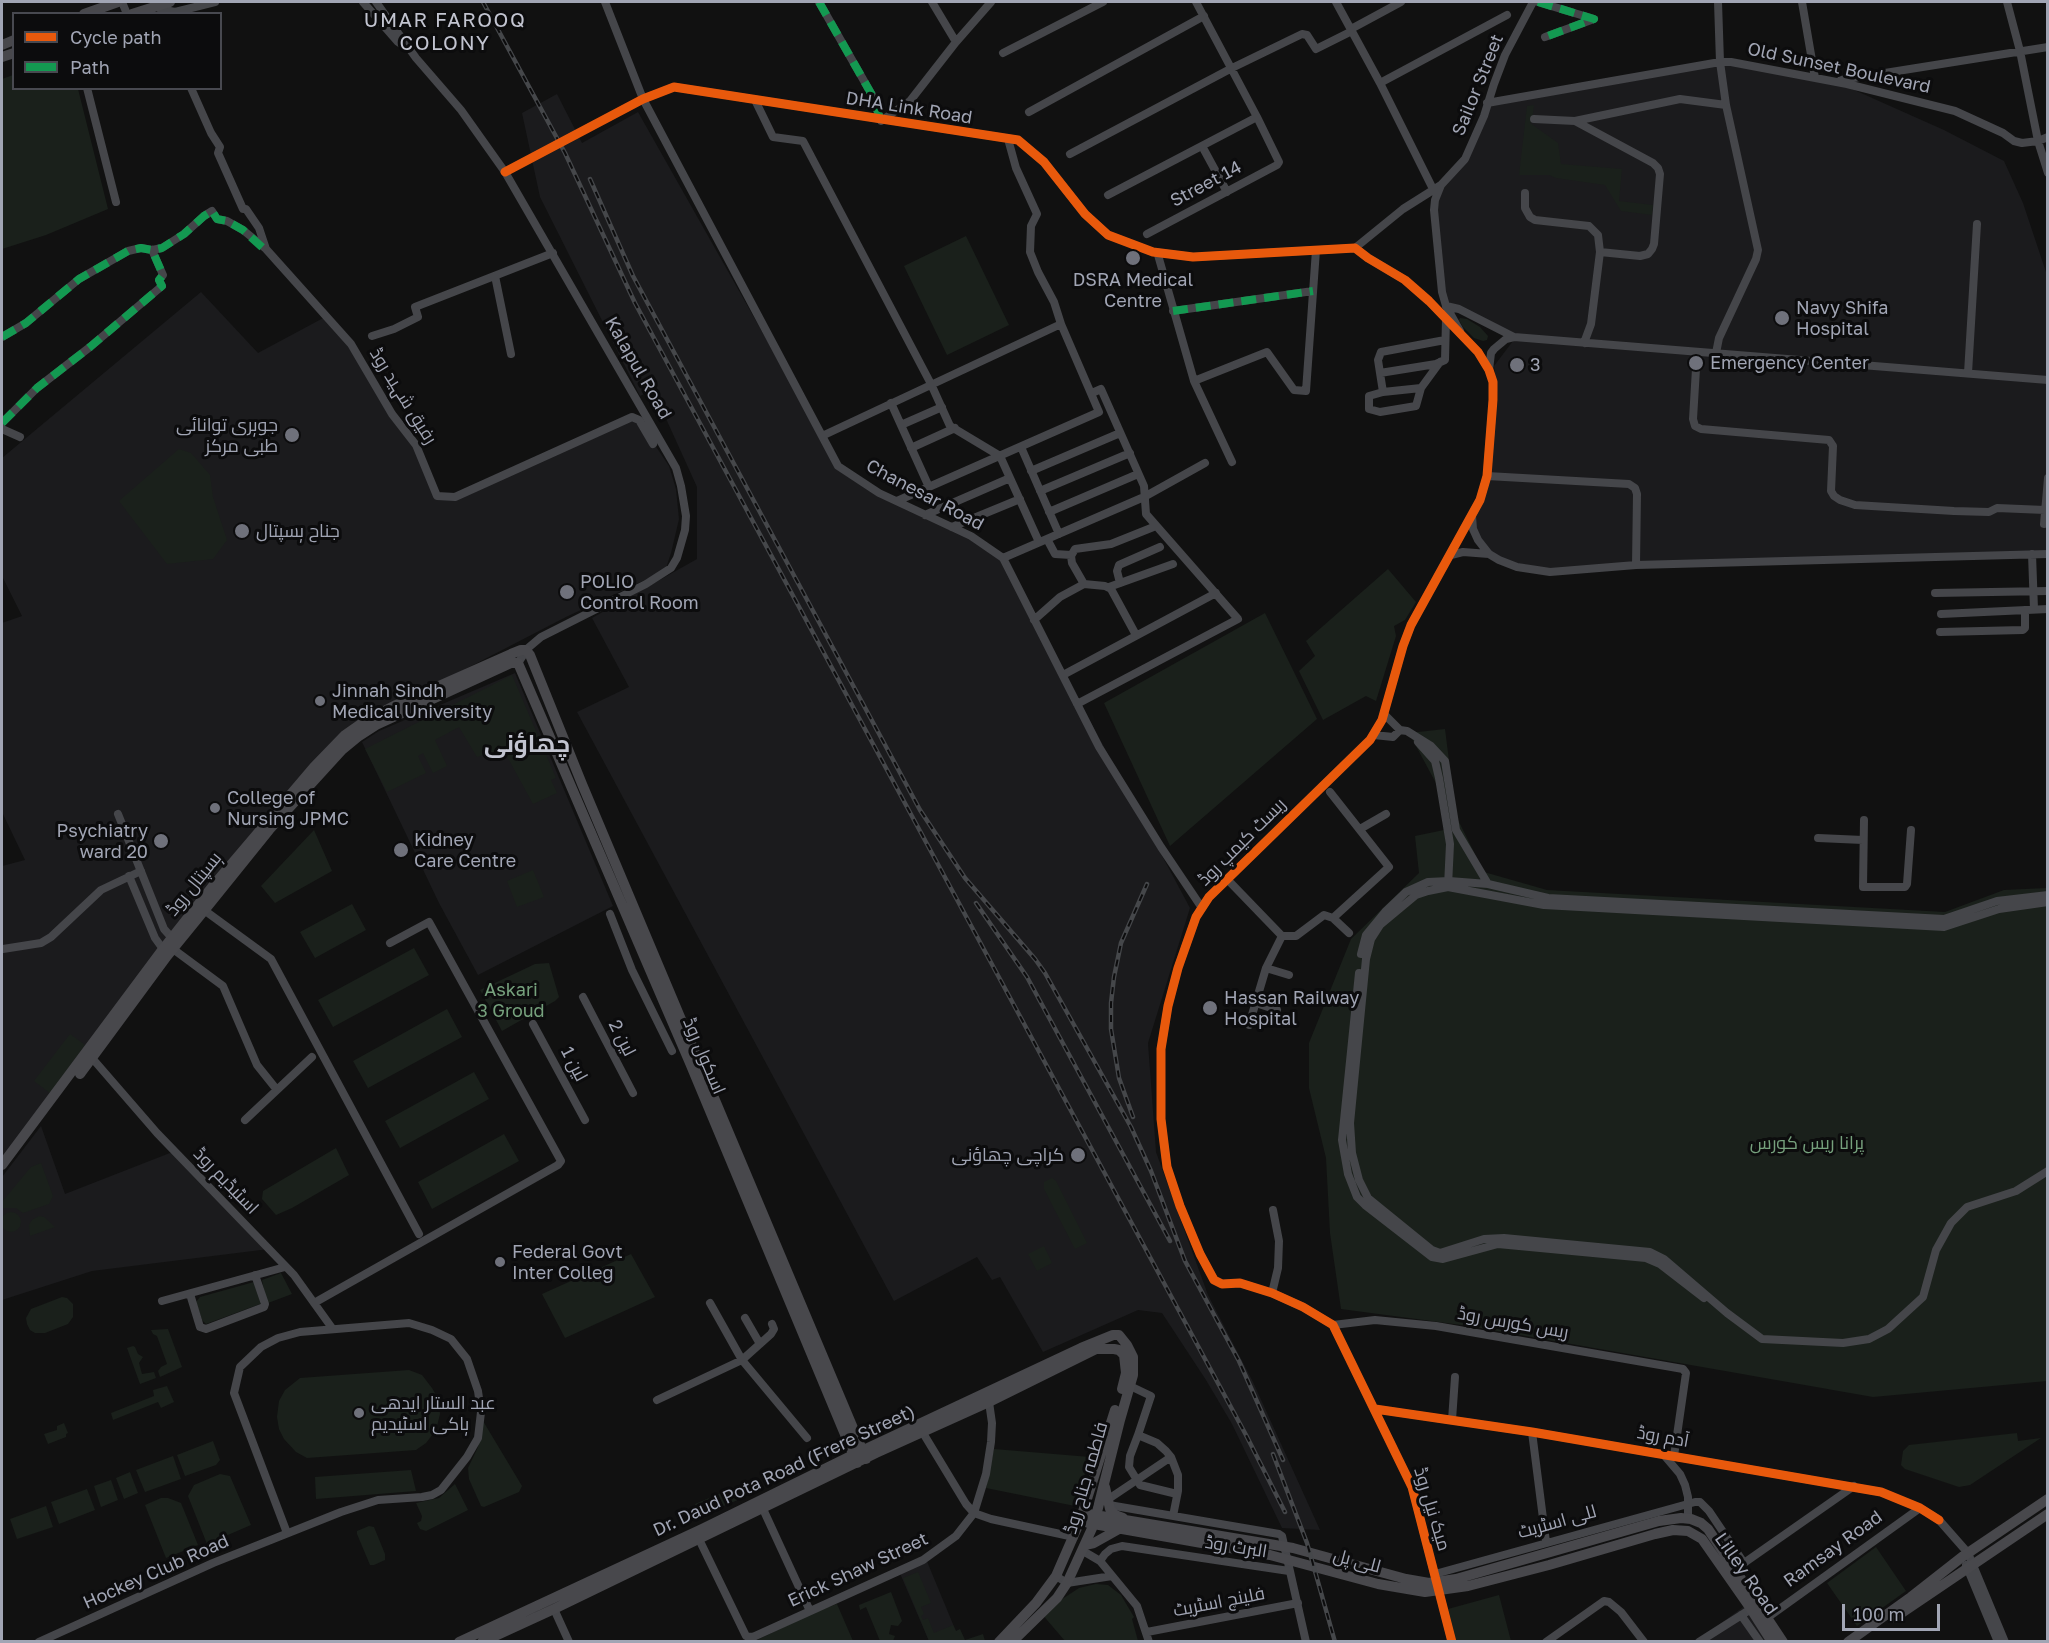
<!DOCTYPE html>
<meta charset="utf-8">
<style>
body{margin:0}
#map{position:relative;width:2049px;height:1643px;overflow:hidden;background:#111;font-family:"Golos Text",sans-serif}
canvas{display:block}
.frame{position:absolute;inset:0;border:3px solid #a1a5b4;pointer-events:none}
.legend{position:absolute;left:12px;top:12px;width:210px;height:78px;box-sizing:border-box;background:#0c0c0d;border:2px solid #484950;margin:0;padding:8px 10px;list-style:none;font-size:18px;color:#a1a5b4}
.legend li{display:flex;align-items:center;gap:12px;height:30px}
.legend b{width:30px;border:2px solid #484950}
.scale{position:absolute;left:1842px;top:1604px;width:98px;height:27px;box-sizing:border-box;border:3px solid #a1a5b4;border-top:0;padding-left:8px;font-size:18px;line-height:21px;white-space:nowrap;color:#a1a5b4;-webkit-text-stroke:4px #0c0c0d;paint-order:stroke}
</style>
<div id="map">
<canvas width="2049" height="1643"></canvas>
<div class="frame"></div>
<ul class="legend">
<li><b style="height:8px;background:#e8590c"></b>Cycle path</li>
<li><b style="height:8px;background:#139951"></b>Path</li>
</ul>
<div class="scale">100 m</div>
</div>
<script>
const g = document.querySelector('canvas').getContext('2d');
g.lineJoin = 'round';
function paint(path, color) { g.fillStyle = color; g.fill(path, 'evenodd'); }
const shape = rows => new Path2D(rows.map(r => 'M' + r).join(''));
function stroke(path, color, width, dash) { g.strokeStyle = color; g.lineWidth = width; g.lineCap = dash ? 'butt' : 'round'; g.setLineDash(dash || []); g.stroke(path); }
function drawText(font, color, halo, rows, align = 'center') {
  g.font = font + ' "Golos Text",Cairo,sans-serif'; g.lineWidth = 6; g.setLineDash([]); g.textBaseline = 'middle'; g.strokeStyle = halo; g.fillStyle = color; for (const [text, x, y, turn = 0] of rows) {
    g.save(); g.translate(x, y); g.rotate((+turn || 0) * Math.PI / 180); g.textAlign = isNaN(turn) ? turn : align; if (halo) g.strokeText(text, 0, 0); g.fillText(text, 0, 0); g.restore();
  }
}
paint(shape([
 [1720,62,1834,81,1944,130,2004,161,2023,203,2047,275,2047,556,1889,557,1566,572,1499,560,1478,540,1472,516,1487,476,1498,399,1494,366,1516,337,1446,306,1437,212,1441,185,1465,159,1487,103],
 [557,94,582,143,638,112,838,466,897,502,971,536,1003,558,1190,908,1148,1043,1156,1152,1208,1295,1253,1382,1320,1530,1282,1528,1232,1424,1206,1380,1162,1313,1138,1310,1043,1352,1000,1277,992,1280,977,1257,894,1301,577,712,629,687,592,618,697,559,697,487,653,390,640,396,540,197,522,113],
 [201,292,258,353,327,316,416,445,437,496,455,497,636,417,669,466,676,489,679,519,671,553,666,568,662,572,566,617,365,721,2,1163,2,866,25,860,2,812,2,623,22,616,2,576,2,458],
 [515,673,613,906,478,975,439,903,362,742,379,731],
 [41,1126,65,1194,175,1151,269,1249,92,1271,2,1300,2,1177],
 [926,1559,960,1641,929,1641,899,1571],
 [1746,1605,1770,1642,1695,1642]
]), '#1b1b1d');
paint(shape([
 [13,75,14,88,78,89,108,209,46,235,2,249,2,79],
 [1534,105,1532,121,1530,123,1558,143,1561,164,1622,169,1619,201,1653,205,1652,215,1621,211,1605,185,1556,178,1549,175,1519,175,1527,106],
 [966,236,1009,325,947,355,904,266],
 [1460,318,1467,319,1480,327,1488,336,1487,340,1483,341,1474,338,1463,327,1459,320],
 [179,449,191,453,210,475,213,497,227,540,213,559,167,564,119,501],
 [1388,569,1416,602,1405,620,1394,626,1396,636,1376,701,1366,696,1323,720,1299,671,1315,656,1306,641],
 [1265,613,1317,719,1170,846,1104,703],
 [512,675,556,778,551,780,557,793,533,804,503,749,477,757,459,727,435,740,447,766,433,773,423,753,418,756,426,773,387,792,365,749],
 [1445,729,1456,816,1484,872,1547,890,1945,912,2004,890,2047,888,2047,1381,1873,1397,1469,1326,1341,1309,1330,1233,1326,1158,1309,1088,1309,1043,1351,939,1419,873,1415,836,1444,830,1437,785,1409,733],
 [314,830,332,871,275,903,261,886],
 [533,870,544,897,517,907,507,881],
 [352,904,366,930,315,958,300,932],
 [414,948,429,975,333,1027,318,1000],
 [549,963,559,997,555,1001,502,1031,480,990,535,964],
 [447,1009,462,1037,368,1088,353,1061],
 [70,1034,85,1045,50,1093,34,1081],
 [474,1072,489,1099,400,1148,385,1121],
 [504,1134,519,1161,432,1209,418,1182],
 [336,1148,349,1175,292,1208,276,1215,262,1199,263,1191],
 [41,1163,53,1196,49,1204,23,1213,16,1208,2,1208,2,1202,31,1167],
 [1052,1178,1056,1181,1087,1243,1075,1249,1044,1189,1044,1182],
 '1 1222a10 10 0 1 1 20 0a10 10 0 1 1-20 0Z',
 [39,1216,44,1217,55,1227,30,1236,29,1225,32,1220],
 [1044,1246,1052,1263,1037,1271,1028,1254],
 [631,1254,655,1297,565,1338,542,1294],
 [281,1273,292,1294,268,1303,265,1296,262,1280],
 [254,1282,262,1301,260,1304,206,1324,202,1320,196,1302,200,1297],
 [62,1297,67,1298,73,1304,73,1317,68,1324,45,1333,35,1333,30,1330,27,1324,26,1318,31,1309],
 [168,1329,182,1367,160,1377,158,1371,161,1367,167,1364,157,1336,153,1334,151,1330],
 [133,1346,135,1347,138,1354,143,1357,139,1363,142,1374,154,1372,156,1378,140,1384,127,1348],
 [409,1370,422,1375,432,1388,439,1400,440,1414,436,1430,426,1443,416,1450,307,1458,296,1452,284,1439,279,1429,277,1417,279,1401,285,1390,300,1378],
 [167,1386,174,1402,161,1408,158,1402,113,1420,111,1413,154,1396,153,1390],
 [483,1421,522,1486,519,1492,484,1507,481,1506,469,1479,468,1468,478,1447],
 [64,1423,68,1433,66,1434,66,1437,48,1444,44,1434,57,1430,57,1426],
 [2017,1433,2018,1441,2041,1438,1970,1485,1959,1487,1905,1469,1901,1465,1903,1451,1909,1445],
 [213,1441,220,1460,216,1465,185,1476,177,1455],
 [994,1449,1090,1457,1075,1506,986,1488],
 [173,1456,181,1479,145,1492,136,1470],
 [411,1470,416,1491,316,1499,315,1477],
 [130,1472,138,1493,124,1499,116,1478],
 [220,1474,230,1476,251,1525,207,1544,188,1496,194,1485],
 [111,1480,118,1500,101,1507,94,1486],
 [455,1484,468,1510,426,1531,420,1529,417,1523,421,1521,422,1516,416,1503,439,1498],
 [735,1487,740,1499,700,1516,695,1504],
 [87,1489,95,1510,59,1524,51,1502],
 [161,1498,168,1498,181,1503,198,1545,166,1558,145,1505],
 [46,1506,53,1527,17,1539,10,1519],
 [369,1526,374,1527,385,1554,385,1560,374,1565,370,1565,357,1534,357,1531],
 [1876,1547,1906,1591,1857,1626,1827,1583],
 [918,1572,931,1603,921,1607,924,1614,921,1616,923,1620,928,1618,934,1633,953,1625,956,1631,960,1629,965,1640,983,1634,985,1641,929,1641,903,1578],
 [1096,1584,1108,1585,1121,1595,1134,1617,1132,1619,1138,1641,1065,1641,1041,1613,1079,1588],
 [891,1592,902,1621,898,1626,891,1625,889,1634,895,1636,893,1641,880,1641,866,1607,860,1610,859,1605],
 [1499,1595,1511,1641,1456,1641,1448,1609],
 [837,1604,853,1641,753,1642,817,1611]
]), '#1a201b');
stroke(shape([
 [122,2,127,14],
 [157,2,160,9,175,12,215,2],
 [363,2,398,42,407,48],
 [376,2,416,58,461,110,505,172,676,468,681,486,686,516,685,530,677,558,671,568,646,584,541,637,528,648,518,663],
 [605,2,643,99,838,466,879,493,971,536,1003,558,1099,747,1161,847,1202,908],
 [819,2,872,95,881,121,910,101,956,42,991,2],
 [932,2,956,42],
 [1336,2,1380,83,1433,189],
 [1538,2,1594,19,1545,37],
 [1802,2,1815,78],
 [2007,2,2020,51,2038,141,2048,173],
 [1351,29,1401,2],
 [1003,53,1103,2],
 [1841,80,2048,47],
 [1380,83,1507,15],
 [87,88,116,202],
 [191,88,211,133,220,147,218,153,243,209,246,209,259,228,266,249,351,344,392,414,416,445,437,496,455,497,632,417,639,420,653,444],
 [755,100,773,137,803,141,931,384,950,426,1000,456,1039,542],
 [1487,103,1720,62,1731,62,1847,84,1955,111,2003,133,2014,141,2022,143,2038,141,2048,137],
 [1029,112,1204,16],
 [1534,119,1575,121,1653,163,1658,168,1660,174,1654,244,1652,249,1648,254,1640,256,1600,252],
 [1575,121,1680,99,1726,105],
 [1202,146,1227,192],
 [1070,154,1232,68,1302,34,1307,35,1316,49,1352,31],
 [505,172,643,99,674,87,1018,140,1044,162,1085,214,1108,235,1153,252,1193,257,1355,248,1368,258,1405,280,1429,301,1478,352,1489,370,1493,382,1493,400,1487,476,1480,500,1411,625,1403,646,1382,720,1370,740,1209,897,1196,917,1178,968,1168,1006,1161,1049,1161,1119,1167,1167,1180,1206,1200,1254,1214,1280,1222,1284,1240,1283,1272,1293,1303,1307,1333,1325,1412,1487,1452,1642],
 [1441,185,1435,200,1434,210,1442,292,1446,306,1460,331],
 [1525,193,1525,208,1530,217,1535,220,1589,226,1598,235,1600,252,1591,324,1584,343],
 [1108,195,1257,117],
 [1147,234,1277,165,1279,162,1257,117,1196,2],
 [1355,248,1403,209,1441,185,1465,159,1484,116,1494,84,1505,55,1533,2],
 [1158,255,1194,381,1232,462],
 [495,276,511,354],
 [1446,306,1459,309,1514,337],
 [1173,311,1313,291],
 [372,336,394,329,418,317,415,307,553,253],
 [2,337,26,323,79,279,128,251,141,248,152,250,162,248,184,234,204,216,212,211,217,219,227,221,243,230,266,249],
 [1697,352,1693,419,1695,426,1701,429,1829,440,1833,446,1831,491,1834,496,1840,500,1855,505,1954,511,1989,512,1997,508,2045,510],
 [1716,353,1719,338,1756,259,1758,250,1726,105,1720,62,1718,2],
 [1440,362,1421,388,1416,406,1380,412,1369,409,1369,396,1383,392,1380,373,1436,364,1445,360,1446,319],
 [1489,370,1491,353,1494,349,1506,339,1514,337,2048,380],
 [1380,373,1378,360,1381,352,1445,340],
 [1968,373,1977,224],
 [1194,381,1267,352,1294,390,1306,391,1316,250],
 [1383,392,1421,388],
 [891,403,929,487],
 [2,423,37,388,90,347,162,286,159,280,163,275,152,250],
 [901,425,942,407],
 [2,429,20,437],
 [822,436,1061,324],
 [1021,447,1059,534],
 [911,448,955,428],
 [1031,471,1120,433],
 [1487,476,1629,484,1635,488,1637,494,1636,565],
 [1040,491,1130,453],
 [897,501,1099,412,1061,324,1054,302,1038,272,1030,252,1031,226,1037,214,1016,168,1008,139],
 [1049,512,1138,474],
 [925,515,1010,478],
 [1472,516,1473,529,1478,540,1489,554,1499,560,1517,567,1550,572,1636,565,2048,554],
 [2044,524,2048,478],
 [952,527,1020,499],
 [1047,539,1055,554,1071,555],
 [2032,554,2034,609],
 [1451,555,1463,552,1489,554],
 [1003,558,1144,497,1205,463],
 [1120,583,1117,571,1119,565,1160,547],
 [1109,587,1173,564],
 [1935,593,2048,591],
 [1941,614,2048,609],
 [1034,620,1060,597,1084,584],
 [1940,632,2023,630,2025,628,2025,610],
 [1136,635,1111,589,1105,586,1084,584,1072,563,1071,556,1075,549,1111,544,1156,526],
 [1063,675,1216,593],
 [1077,704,1238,619,1146,514,1144,486,1101,389,1092,393],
 [1384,714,1400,730,1407,731,1431,746,1445,761,1456,830,1488,884],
 [1374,735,1393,737,1400,730],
 [1418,742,1435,761,1439,778,1450,844,1448,886],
 [118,814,164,929,172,938],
 [1864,820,1863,887,1905,887,1907,884,1911,830],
 [1360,829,1386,814],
 [1818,838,1863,840],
 [129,876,155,938,163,949],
 [1227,879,1282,936,1266,968,1249,1025],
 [2048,902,1999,909,1944,927,1544,905,1448,887,1428,891,1416,895,1380,925,1371,939,1366,959,1350,1123,1352,1153,1359,1180,1368,1198,1432,1250,1440,1253,1484,1239,1504,1238,1650,1252,1664,1259,1727,1313,1762,1339,1843,1343,1869,1339,1888,1329,1923,1297,1936,1250,1951,1223,1967,1207,2016,1191,2048,1171],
 [204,910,271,959,419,1234],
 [610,914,632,970,672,1051],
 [1333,918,1349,933],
 [1282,936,1296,936,1324,915,1333,918,1389,867,1330,792],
 [3,949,41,943,51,937,101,890,141,871],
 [173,949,223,986,257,1065,277,1090],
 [1361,954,1366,935,1385,912,1406,892,1428,882,1449,881,1488,884,1548,898,1944,919,1997,901,2048,895],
 [1266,968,1289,975],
 [1359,973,1342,1140,1348,1174,1357,1197,1365,1205,1432,1257,1443,1259,1498,1244,1646,1258,1660,1264,1704,1298],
 [583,997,633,1093],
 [1256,1003,1277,1010],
 [533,1024,585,1120],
 [92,1058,157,1133,294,1275,332,1328],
 [245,1120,312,1057],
 [1272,1293,1278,1268,1279,1241,1273,1210],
 [190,1294,200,1327,206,1329,264,1307,265,1304,255,1275],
 [162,1301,285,1267],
 [314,1303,558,1165,561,1161,429,922,390,943],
 [710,1303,742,1360,807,1438],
 [745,1318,760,1344],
 [1333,1325,1375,1320,1436,1326,1683,1369,1686,1373,1674,1456],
 [1130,1386,1151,1396,1138,1435,1157,1443,1166,1451,1171,1457,1178,1475,1178,1491,1173,1516],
 [657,1400,742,1360,771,1334,774,1329,772,1324],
 [1375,1409,1532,1432,1881,1492,1920,1508,1939,1520,1968,1553,2005,1642],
 [1452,1420,1455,1377],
 [920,1428,966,1504,974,1513,991,1519,1074,1537],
 [1532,1432,1546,1542],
 [1138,1435,1130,1456,1129,1467,1140,1485,1177,1494],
 [1663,1454,1680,1474,1685,1485,1688,1497,1688,1519],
 [1107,1500,1171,1457],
 [1109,1505,1279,1534,1282,1536,1306,1642],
 [763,1509,810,1611],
 [696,1533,746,1636,753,1637,923,1560,956,1536,974,1513,986,1474,991,1442,992,1423,989,1402],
 [1083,1551,1100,1561,1137,1606,1149,1642],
 [1100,1561,1105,1554,1111,1549,1122,1546,1289,1571],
 [1966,1565,1998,1642],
 [1435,1574,1695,1502,1700,1502,1709,1511,1744,1563,1854,1486],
 [1056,1576,1067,1583,1112,1576],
 [554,1609,569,1642],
 [1741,1615,1760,1642],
 [1767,1618,1920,1508],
 [1147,1632,1298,1603],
 [39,1642,213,1563,341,1512,378,1500,422,1497,432,1495,441,1490,467,1457,478,1438,481,1412,478,1391,467,1359,451,1339,432,1330,409,1323,300,1332,278,1338,261,1347,240,1367,234,1393,287,1533],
 [1546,1642,1604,1601,1609,1602,1621,1612,1644,1642],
 [1699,1642,1751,1609]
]), '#45464a', 8);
stroke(shape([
 [84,14,118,2],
 [132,14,170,2],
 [2,45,14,40],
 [2,57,14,53],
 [80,1074,167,956,211,902,269,830,342,750,359,736,376,725,511,663,518,663,690,1063,857,1463],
 [2,1165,163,949,212,887,314,767,345,735,365,721,396,705,511,654,521,650,526,650,530,655,582,784,866,1459],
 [1105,1487,1110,1509,1115,1515,1123,1518],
 [1089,1514,1293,1548,1406,1579,1429,1583,1456,1579,1659,1521,1681,1518,1691,1519,1701,1523,1708,1529,1783,1642],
 [1088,1523,1270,1555,1378,1584,1425,1592,1468,1586,1549,1565,1655,1534,1673,1530,1688,1531,1702,1539,1751,1609,1772,1642],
 [1085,1545,1094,1543,1119,1529],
 [1894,1618,2048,1514],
 [459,1642,702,1529,853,1455,1081,1348,1113,1335,1119,1335,1127,1345,1133,1357,1133,1375,1120,1420,1094,1524,1067,1583,1057,1598,1012,1642],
 [482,1642,554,1609,876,1453,989,1402,1096,1349,1114,1349,1119,1350,1124,1355,1126,1373,1122,1389],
 [999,1642,1036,1603,1056,1576,1080,1521,1115,1410],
 [1848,1642,1911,1597,1962,1557,2048,1499]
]), '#48484c', 10);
const rail = shape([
 [483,2,565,153,635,303,1246,1435,1285,1512],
 [590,179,633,276,920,810,965,878,1035,959,1045,973,1131,1127,1151,1171,1185,1261,1239,1361,1283,1460],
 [976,903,1027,977,1170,1241],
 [1133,1117,1119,1078,1111,1029,1111,1003,1114,977,1121,943,1147,884],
 [1273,1454,1307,1543,1335,1642]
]);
stroke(rail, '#45474a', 4.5);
stroke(rail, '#0c0c0d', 2, [7]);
stroke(shape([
 [819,2,872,95,881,121],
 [1538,2,1594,19,1545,37],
 [1173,311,1313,291],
 [2,337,26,323,79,279,128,251,141,248,152,250,162,248,184,234,204,216,212,211,217,219,227,221,243,230,263,248,266,249],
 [2,423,37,388,90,347,162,286,159,280,163,275,152,250]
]), '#139951', 8, [15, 8]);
stroke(shape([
 [505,172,643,99,674,87,1018,140,1044,162,1085,214,1108,235,1153,252,1193,257,1355,248,1368,258,1405,280,1429,301,1478,352,1489,370,1493,382,1493,400,1487,476,1480,500,1411,625,1403,646,1382,720,1370,740,1209,897,1196,917,1178,968,1168,1006,1161,1049,1161,1119,1167,1167,1180,1206,1200,1254,1214,1280,1222,1284,1240,1283,1272,1293,1303,1307,1333,1325,1412,1487,1452,1642],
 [1375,1409,1532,1432,1881,1492,1920,1508,1939,1520]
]), '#e8590c', 9);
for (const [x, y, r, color] of [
 [1133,258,8,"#6f717b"],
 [1782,318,8,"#6f717b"],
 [1696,363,8,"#6f717b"],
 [1517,365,8,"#6f717b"],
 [292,435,8,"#6f717b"],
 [242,531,8,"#6f717b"],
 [567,592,8,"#6f717b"],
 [320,701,6,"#6f717b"],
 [215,808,6,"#6f717b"],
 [161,841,8,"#6f717b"],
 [401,850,8,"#6f717b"],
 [1210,1008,8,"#6f717b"],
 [1078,1155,8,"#6f717b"],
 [500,1262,6,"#6f717b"],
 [359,1413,6,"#6f717b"]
]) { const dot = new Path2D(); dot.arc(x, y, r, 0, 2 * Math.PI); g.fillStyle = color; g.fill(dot); stroke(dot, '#0c0c0d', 2); }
drawText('18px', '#a1a5b4', '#0c0c0d', [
 ["Old Sunset Boulevard",1839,68,12],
 ["Sailor Street",1478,85,-68],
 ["DHA Link Road",909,108,9],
 ["Street 14",1206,184,-28],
 ["Kalapul Road",638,368,60],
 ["رفیق شہید روڈ",403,396,58],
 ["Chanesar Road",925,495,28],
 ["ریسٹ کیمپ روڈ",1242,842,-45],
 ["ہسپتال روڈ",194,884,-51],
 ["لین 2",622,1038,63],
 ["اسکول روڈ",704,1056,67],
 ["لین 1",574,1064,62],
 ["اسٹیڈیم روڈ",226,1181,46],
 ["ریس کورس روڈ",1513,1323,10],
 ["آدم روڈ",1663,1437,10],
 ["Dr. Daud Pota Road (Frere Street)",784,1471,-25],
 ["فاطمہ جناح روڈ",1086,1478,-74],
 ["میک نیل روڈ",1432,1509,73],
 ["للی اسٹریٹ",1557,1522,-16],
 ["البرٹ روڈ",1236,1547,9],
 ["Ramsay Road",1833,1549,-36],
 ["للی پل",1357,1561,15],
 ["Erick Shaw Street",858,1570,-25],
 ["Hockey Club Road",156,1572,-24],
 ["Lilley Road",1746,1574,55],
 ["فلینچ اسٹریٹ",1219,1602,-11]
]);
drawText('18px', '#a1a5b4', '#0c0c0d', [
 ["DSRA Medical",1133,280,"center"],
 ["Centre",1133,301,"center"],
 ["Navy Shifa",1796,308],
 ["Hospital",1796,329],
 ["Emergency Center",1710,363],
 ["3",1530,365],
 ["جوہری توانائی",278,425,"right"],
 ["طبی مرکز",278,446,"right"],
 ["جناح ہسپتال",256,531],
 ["POLIO",580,582],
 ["Control Room",580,603],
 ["Jinnah Sindh",332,691],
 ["Medical University",332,712],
 ["College of",227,798],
 ["Nursing JPMC",227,819],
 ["Psychiatry",148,831,"right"],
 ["ward 20",148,852,"right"],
 ["Kidney",414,840],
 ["Care Centre",414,861],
 ["Hassan Railway",1224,998],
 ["Hospital",1224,1019],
 ["کراچی چھاؤنی",1064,1155,"right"],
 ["Federal Govt",512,1252],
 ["Inter Colleg",512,1273],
 ["عبد الستار ایدھی",371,1403],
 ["ہاکی اسٹیدیم",371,1424]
], 'left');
drawText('18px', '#76a17d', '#0c0c0d', [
 ["Askari",511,990],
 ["3 Groud",511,1011],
 ["پرانا ریس کورس",1807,1143]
]);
g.letterSpacing = '1.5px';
drawText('20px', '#c2c4d0', '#0c0c0d', [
 ["UMAR FAROOQ",445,21],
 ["COLONY",445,44]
]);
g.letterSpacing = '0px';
drawText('bold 24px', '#c2c4d0', '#0c0c0d', [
 ["چھاؤنی",527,744]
]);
</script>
